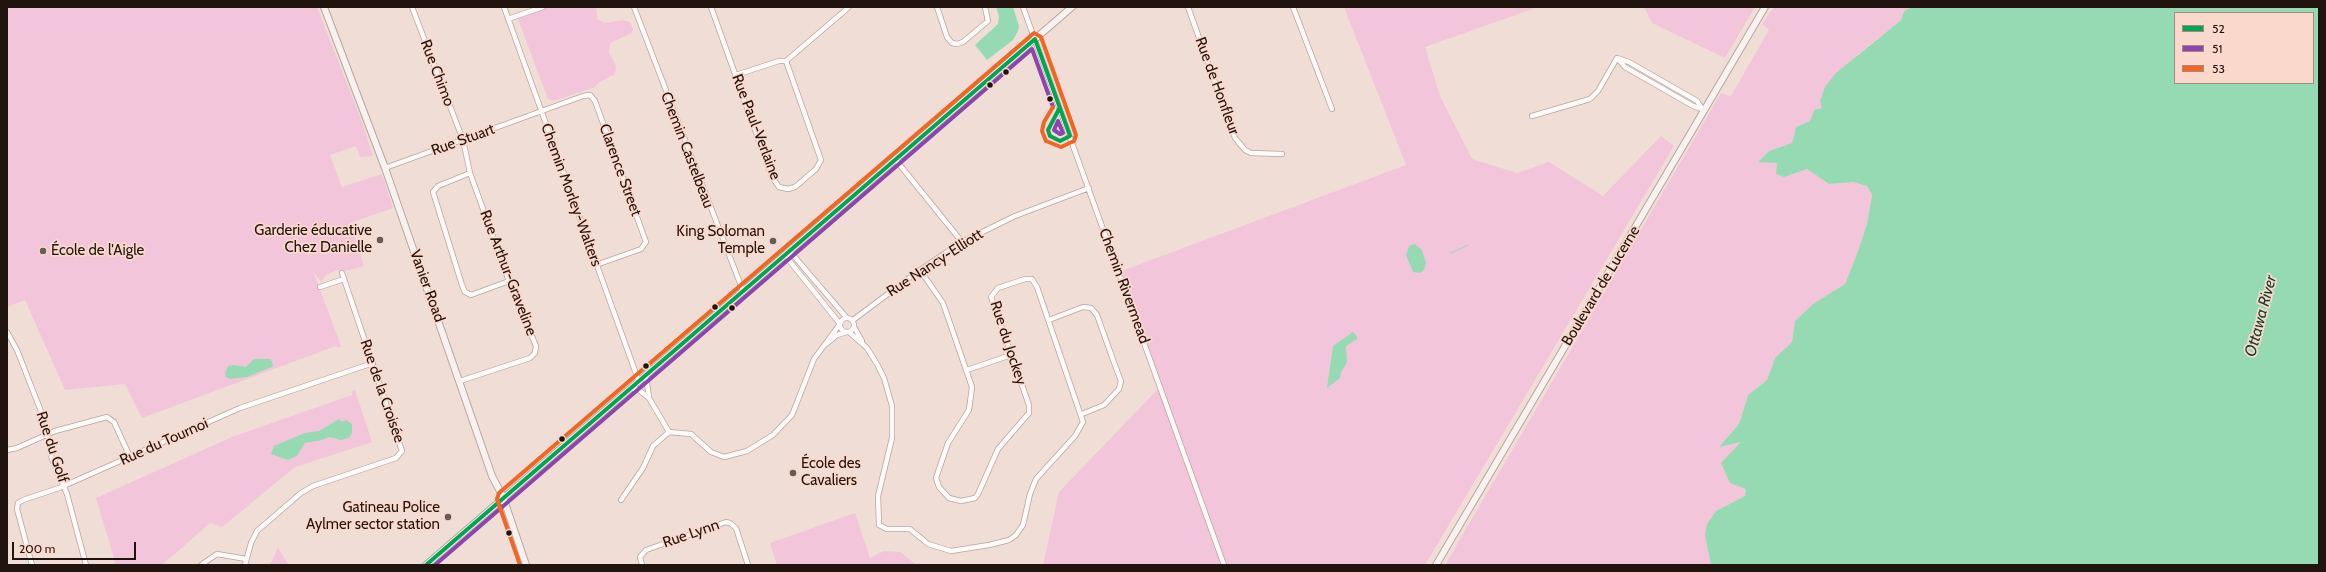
<!DOCTYPE html>
<meta charset="utf-8">
<style>
body{margin:0}
#map{position:relative;width:2326px;height:572px;overflow:hidden;background:#f0ddd6;font-family:Cabin,sans-serif}
canvas{display:block}
.frame{position:absolute;inset:0;border:8px solid #21130e;pointer-events:none}
.legend{position:absolute;left:2174px;top:12px;width:140px;height:72px;box-sizing:border-box;background:#fad8cc;border:1px solid #a38980;margin:0;padding:5px 7px;list-style:none;font-size:12px;color:#21130e}
.legend li{display:flex;align-items:center;gap:8px;height:20px}
.legend b{width:20px;border:1px solid #a38980}
.scale{position:absolute;left:12px;top:542px;width:124px;height:18px;box-sizing:border-box;border:2px solid #21130e;border-top:0;padding-left:5px;font-size:12px;line-height:14px;white-space:nowrap;color:#21130e;-webkit-text-stroke:3px #fad8cc;paint-order:stroke}
</style>
<div id="map">
<canvas width="2326" height="572"></canvas>
<div class="frame"></div>
<ul class="legend">
<li><b style="height:5px;background:#00a651"></b>52</li>
<li><b style="height:5px;background:#8e44ad"></b>51</li>
<li><b style="height:5px;background:#f26522"></b>53</li>
</ul>
<div class="scale">200 m</div>
</div>
<script>
const g = document.querySelector('canvas').getContext('2d');
g.lineJoin = 'round';
function paint(path, color) { g.fillStyle = color; g.fill(path, 'evenodd'); }
const shape = rows => new Path2D(rows.map(r => 'M' + r).join(''));
function stroke(path, color, width, dash) { g.strokeStyle = color; g.lineWidth = width; g.lineCap = dash ? 'butt' : 'round'; g.setLineDash(dash || []); g.stroke(path); }
function drawText(font, color, halo, rows, align = 'center') {
  g.font = font + ' Cabin,sans-serif'; g.lineWidth = 3.5; g.setLineDash([]); g.textBaseline = 'middle'; g.strokeStyle = halo; g.fillStyle = color; for (const [text, x, y, turn = 0] of rows) {
    g.save(); g.translate(x, y); g.rotate((+turn || 0) * Math.PI / 180); g.textAlign = isNaN(turn) ? turn : align; if (halo) g.strokeText(text, 0, 0); g.fillText(text, 0, 0); g.restore();
  }
}
paint(shape([
 [7,7,317,7,360,117,373,156,360,157,356,146,330,155,342,187,382,174,393,208,350,223,364,266,346,271,337,270,326,275,321,282,313,271,341,346,338,348,336,346,142,418,125,384,65,390,25,300,7,307],
 [550,7,596,7,597,19,605,23,622,20,630,22,633,29,632,33,610,43,609,53,616,66,615,74,598,83,595,87,554,101,548,99,518,19],
 [1344,7,1538,7,1425,47,1440,96,1472,159,1517,173,1549,162,1603,196,1661,136,1674,146,1425,565,1043,565,1059,492,1160,387,1119,272,1406,165],
 [1644,7,1755,7,1725,58,1652,23],
 [1774,7,1912,7,1904,11,1901,20,1858,54,1822,108,1814,110,1810,121,1796,127,1792,143,1769,151,1759,161,1777,163,1784,177,1807,169,1829,184,1853,182,1867,186,1872,195,1867,224,1857,254,1845,284,1813,304,1795,321,1792,342,1775,358,1767,380,1748,395,1739,424,1720,446,1741,442,1746,489,1745,496,1716,511,1705,535,1711,565,1445,565,1721,93,1731,96,1769,30,1762,24],
 [355,390,372,442,295,467,222,527,210,523,162,565,116,565,96,498,232,437,352,395,352,391],
 [855,513,870,558,884,551,901,552,916,565,777,565,770,543],
 [278,548,289,565,270,565]
]), '#f3c5da');
paint(shape([
 [996,7,1013,7,1019,26,1018,31,1013,40,987,60,975,45,998,24,999,16],
 [1912,7,2319,7,2319,565,1711,565,1705,535,1707,524,1716,511,1745,496,1746,489,1730,483,1721,463,1741,442,1719,447,1739,424,1748,395,1767,380,1775,358,1792,342,1795,321,1813,304,1845,284,1857,254,1867,224,1872,195,1867,186,1853,182,1829,184,1807,169,1784,177,1776,174,1777,163,1758,162,1769,151,1792,143,1796,127,1810,121,1814,110,1822,108,1820,101,1825,87,1836,73,1901,20,1904,11],
 [2175,13,2313,13,2313,83,2175,83],
 [1415,244,1422,250,1426,263,1424,270,1420,273,1413,272,1406,255,1409,246],
 [1353,332,1357,336,1357,339,1346,346,1347,362,1341,372,1340,378,1327,388,1333,346],
 [254,359,271,359,273,365,272,367,247,377,230,379,226,377,225,374,228,366,234,365,246,367],
 [339,419,341,422,346,420,352,424,352,433,349,438,341,440,329,437,322,440,305,443,297,456,288,460,271,454,274,446,305,433,319,431]
]), '#96dab4');
stroke(shape([
 [1451,253,1468,245]
]), '#96dab4', 1);
const street = shape([
 [412,7,463,140,470,173,509,281,536,346,535,353,530,358,460,381],
 [504,7,639,382],
 [634,7,743,291],
 [711,7,772,177,779,187,788,189,795,187,816,169,821,160,786,61],
 [937,7,947,37,952,43,957,44,963,42,988,21,985,7],
 [1023,7,1224,565],
 [1188,7,1235,138,1245,150,1251,153,1282,154],
 [1293,7,1332,109],
 [508,19,543,7],
 [736,75,779,61,786,61,849,7],
 [1701,107,1697,101,1629,62,1617,58,1625,67,1693,106,1705,110],
 [1532,116,1590,99,1598,91,1617,58],
 [895,159,962,242],
 [385,168,583,96,590,95,595,101,646,242,641,249,596,265],
 [470,173,438,186,433,192,462,285,465,292,471,295,509,281],
 [787,253,788,259,840,324],
 [787,253,793,255,846,317],
 [320,287,344,279],
 '840 325a7 7 0 1 1 14 0a7 7 0 1 1-14 0Z',
 [853,320,920,270,962,242,1015,216,1089,188],
 [1049,320,1083,307,1091,308,1097,315,1116,368,1121,381,1119,389,1104,405,1082,414],
 [854,327,862,341],
 [7,332,17,350,44,419,52,459,67,494,86,565],
 [849,332,867,348,877,364,884,378,892,406,892,438,878,496,879,525,887,529,910,529,928,544,951,551,989,545,1009,540,1016,535,1023,525,1030,494,1036,479,1075,436,1083,422,1037,287,1032,279,1025,279,998,288,991,297,1029,405,1029,413,998,449,978,494,975,498,961,501,949,498,939,487,936,478,948,443,969,410,972,387,943,303,920,270],
 [826,344,837,335,847,332],
 [967,370,1011,355],
 [646,376,649,398,669,432],
 [631,388,639,390,649,398],
 [7,450,17,448,55,431,107,417,114,422,130,457],
 [621,500,643,468,653,446,669,432,691,434,711,452,724,457,747,451,773,435,792,415,814,359,840,324],
 [32,565,17,509,18,503,23,500,59,488,240,408,373,363],
 [201,565,217,554,246,559],
 [245,565,251,543,257,531,301,493,313,486,396,458,402,451,342,273],
 [642,565,640,557,646,550,726,522,730,523,736,528,748,565]
]);
const secondary = shape([
 [324,7,385,168,492,476,503,497,526,565],
 [426,565,1072,7],
 [1436,565,1765,7]
]);
stroke(street, '#b6a6a0', 6);
stroke(secondary, '#b6a6a0', 8);
stroke(street, '#fdfaf9', 4.5);
stroke(secondary, '#f7f1ef', 6);
stroke(shape([
 [426,565,1035,39,1070,136,1060,141,1050,136,1048,130,1059,109]
]), '#00a651', 4);
stroke(shape([
 [1058,121,1063,133,1060,134,1054,130,1058,121],
 [435,565,1032,49,1053,107]
]), '#8e44ad', 4);
stroke(shape([
 [520,565,497,499,499,493,1034,33,1041,37,1076,135,1074,141,1061,147,1046,141,1042,131,1044,122,1053,107]
]), '#f26522', 4);
for (const [x, y, r, color] of [
 [1006,72,3.5,"#21130e"],
 [990,85,3.5,"#21130e"],
 [1050,99,3.5,"#21130e"],
 [380,240,4,"#695a54"],
 [773,241,4,"#695a54"],
 [43,251,4,"#695a54"],
 [715,307,3.5,"#21130e"],
 [732,308,3.5,"#21130e"],
 [646,366,3.5,"#21130e"],
 [562,439,3.5,"#21130e"],
 [793,473,4,"#695a54"],
 [448,517,4,"#695a54"],
 [509,533,3.5,"#21130e"]
]) { const dot = new Path2D(); dot.arc(x, y, r, 0, 2 * Math.PI); g.fillStyle = color; g.fill(dot); stroke(dot, '#fad8cc', 1.5); }
drawText('15px', '#21130e', '#fad8cc', [
 ["Rue Chimo",437,73,69],
 ["Rue de Honfleur",1217,86,70],
 ["Rue Paul-Verlaine",756,127,69],
 ["Rue Stuart",463,140,-20],
 ["Chemin Castelbeau",687,150,69],
 ["Clarence Street",620,170,70],
 ["Chemin Morley-Walters",571,195,70],
 ["Rue Nancy-Elliott",935,263,-33],
 ["Rue Arthur-Graveline",508,273,69],
 ["Vanier Road",427,286,70],
 ["Chemin Rivermead",1124,286,70],
 ["Boulevard de Lucerne",1601,286,-59],
 ["Rue du Jockey",1008,343,72],
 ["Rue de la Croisée",382,391,71],
 ["Rue du Tournoi",164,442,-24],
 ["Rue du Golf",52,447,72],
 ["Rue Lynn",691,534,-19]
]);
drawText('15px', '#21130e', '#fad8cc', [
 ["Garderie éducative",372,231],
 ["Chez Danielle",372,248],
 ["King Soloman",765,232],
 ["Temple",765,249],
 ["École de l'Aigle",51,251,"left"],
 ["École des",801,464,"left"],
 ["Cavaliers",801,481,"left"],
 ["Gatineau Police",440,508],
 ["Aylmer sector station",440,525]
], 'right');
drawText('italic 16px', '#13402c', '#fad8cc', [
 ["Ottawa River",2261,316,-75]
]);
</script>
